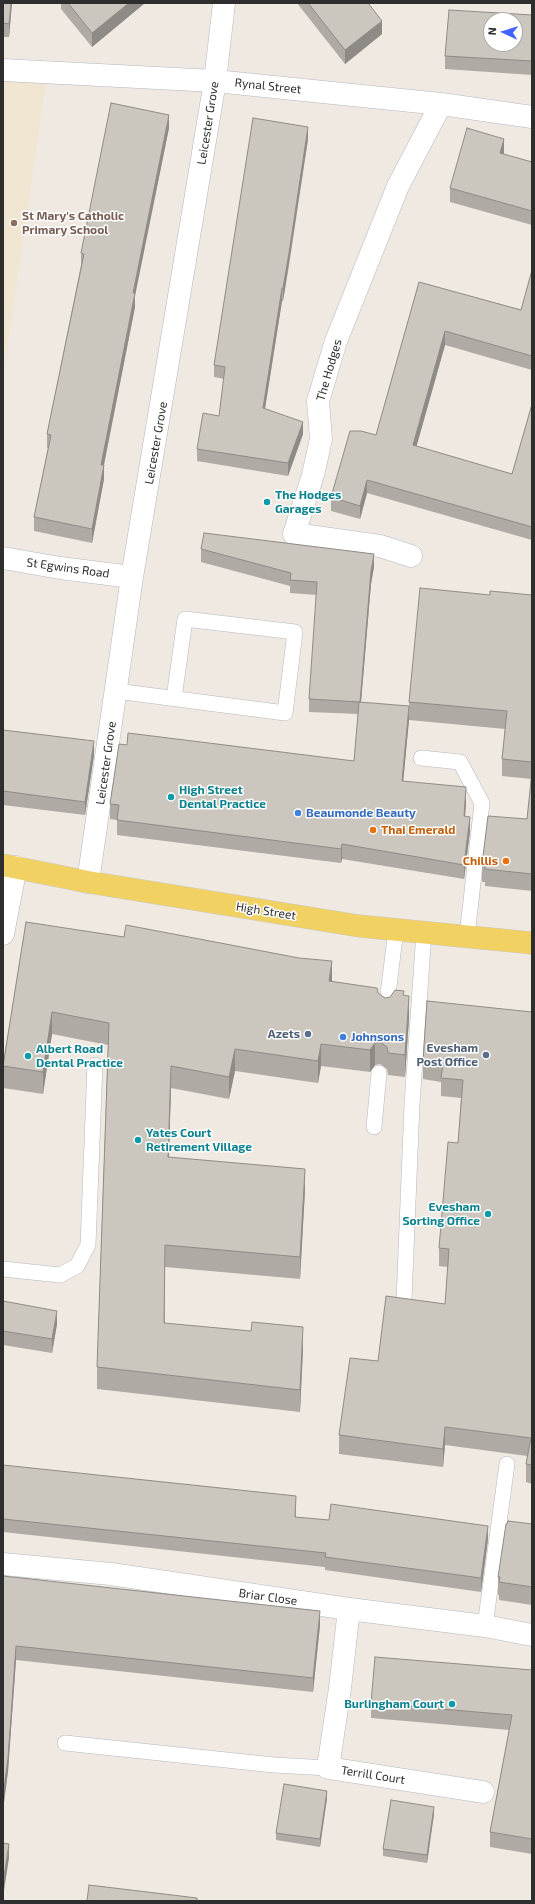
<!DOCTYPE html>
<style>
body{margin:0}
#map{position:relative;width:535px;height:1904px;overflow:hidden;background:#efe9e1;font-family:"Exo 2",sans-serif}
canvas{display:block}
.frame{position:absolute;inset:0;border:4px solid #2e2e2e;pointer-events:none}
.north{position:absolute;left:483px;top:12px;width:40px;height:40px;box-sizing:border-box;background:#fff;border:1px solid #ababab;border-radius:50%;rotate:274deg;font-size:11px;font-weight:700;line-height:16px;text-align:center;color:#2e2e2e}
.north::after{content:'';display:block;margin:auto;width:14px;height:18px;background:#4264fb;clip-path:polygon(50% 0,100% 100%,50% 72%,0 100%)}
</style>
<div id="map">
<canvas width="535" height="1904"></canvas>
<div class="frame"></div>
<div class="north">N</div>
</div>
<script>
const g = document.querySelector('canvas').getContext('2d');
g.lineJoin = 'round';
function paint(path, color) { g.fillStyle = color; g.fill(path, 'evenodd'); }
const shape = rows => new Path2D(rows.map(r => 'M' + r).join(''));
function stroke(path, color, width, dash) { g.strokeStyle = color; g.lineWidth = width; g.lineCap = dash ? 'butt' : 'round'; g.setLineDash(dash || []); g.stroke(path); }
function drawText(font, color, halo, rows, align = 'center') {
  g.font = font + ' "Exo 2",sans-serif'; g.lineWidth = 3; g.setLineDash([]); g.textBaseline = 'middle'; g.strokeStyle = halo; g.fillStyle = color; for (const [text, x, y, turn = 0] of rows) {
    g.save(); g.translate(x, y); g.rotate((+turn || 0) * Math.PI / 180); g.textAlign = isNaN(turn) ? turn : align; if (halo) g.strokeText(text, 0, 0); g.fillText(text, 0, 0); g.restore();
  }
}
paint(shape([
 [3,65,48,69,3,376]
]), '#f0e6d1');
const service = shape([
 [116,691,285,713,295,632,185,619,174,698],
 [421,758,460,762,482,803,467,936],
 [386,1011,396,929],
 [374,1127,379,1073],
 [3,1269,60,1275,77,1266,88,1245,95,1065],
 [404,1300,412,1104,424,932],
 [485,1626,507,1464],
 [65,1743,274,1765,328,1768]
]);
const minor = shape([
 [3,70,215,81,441,104,532,117],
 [411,556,380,546,294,534,313,475,321,439,318,401,336,341,398,186,441,104],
 [3,558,60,568,132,577],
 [88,882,132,577,215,81,224,3],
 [3,934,16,867],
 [3,1564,111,1574,349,1609,485,1626,532,1635],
 [349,1609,340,1688,328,1768,483,1792]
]);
const primary = shape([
 [3,865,88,882,359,926,532,943]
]);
stroke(service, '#b4b7c1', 16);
stroke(minor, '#b4b7c1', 23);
stroke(primary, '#c9c9c9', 23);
stroke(service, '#fff', 15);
stroke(minor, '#fff', 22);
stroke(primary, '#f2d163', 22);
paint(shape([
 [3,3,12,3,9,37,3,37],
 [61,3,145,3,92,47,61,9],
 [297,3,368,3,382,34,345,64],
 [532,15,532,75,445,69,445,56],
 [169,128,135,293,135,307,104,465,104,479,92,543,34,531,34,517,48,448,47,448,47,434,81,265,81,253],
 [308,139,289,266,283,301,282,301,265,409,303,434,288,476,197,461,197,449,219,416,224,379,214,377,214,365],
 [504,153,503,154,532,162,532,225,450,202,450,188],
 [532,270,532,370,445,345,416,446,512,474,532,404,532,540,367,493,360,519,331,511,331,497,376,435,419,282,521,310],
 [201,549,374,567,371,584,361,702,409,720,403,781,466,802,465,816,470,831,464,879,342,859,341,863,117,835,117,820,110,819,110,804,127,745,354,761,358,714,309,712,309,699,317,595,290,593,290,586,201,562],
 [490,595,532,595,532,891,485,886,485,882,482,882,482,864,527,819,531,779,502,776,502,759,505,729,409,720,409,702],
 [3,730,94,755,85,815,3,805],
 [26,922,332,981,378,993,385,998,404,995,409,1018,405,1077,388,1075,387,1069,380,1064,375,1065,370,1072,321,1066,318,1083,235,1071,229,1099,171,1088,169,1157,305,1190,300,1279,165,1267,165,1323,303,1349,300,1412,97,1389,97,1367,108,1045,52,1034,43,1094,3,1088,3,1064],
 [532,1012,532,1484,526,1482,526,1464,527,1456,445,1445,443,1467,339,1454,339,1435,378,1361,445,1304,448,1267,439,1266,439,1248,458,1143,461,1098,441,1096,441,1082,423,1079,423,1061],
 [3,1301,57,1324,52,1353,3,1345],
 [3,1465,296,1510,296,1517,488,1539,481,1592,325,1570,325,1567,3,1532],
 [532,1524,532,1605,499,1600,499,1595,498,1595,498,1577],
 [3,1576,320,1625,313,1692,16,1660,8,1771,3,1810],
 [532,1670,532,1854,490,1847,490,1832,509,1730,371,1718,371,1703],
 [327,1798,320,1847,276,1840,276,1833],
 [434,1814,427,1863,383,1856,383,1849]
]), '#afaba4');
paint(shape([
 [11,3,12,3,9,37,9,24],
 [129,3,145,3,92,47,92,33],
 [382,21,382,34,345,64,345,50],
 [169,115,169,128,133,306,133,293],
 [308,127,308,139,283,301,283,288],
 [504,139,504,153,500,167,500,153],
 [282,288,282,301,263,421,263,408],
 [135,293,135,307,101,479,101,465],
 [445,331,445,345,413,459,413,445],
 [303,422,303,434,288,476,288,463],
 [104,465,104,479,92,543,92,529],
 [367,480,367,493,360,519,360,506],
 [374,554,374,567,371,584,360,714,360,702,371,571],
 [409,706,409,720,402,795,402,781],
 [94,741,94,755,85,815,85,802],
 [466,787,466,802,464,831,464,816],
 [470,817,470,831,464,879,464,865],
 [342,844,342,859,341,863,341,849],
 [332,961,332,983,329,981],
 [409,996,409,1018,405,1077,405,1055],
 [52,1012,52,1034,43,1094,43,1072],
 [375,1043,375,1065,370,1072,370,1050],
 [321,1044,321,1066,318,1083,318,1061],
 [235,1049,235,1071,229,1099,229,1077],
 [171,1066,171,1088,168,1179,168,1157],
 [305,1169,305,1190,300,1279,300,1257],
 [57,1311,57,1324,52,1353,52,1339],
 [303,1327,303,1349,300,1412,300,1390],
 [445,1427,445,1445,443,1467,443,1449],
 [488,1526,488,1539,481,1592,481,1578],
 [320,1611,320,1625,313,1692,313,1678],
 [16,1646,16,1660,8,1771,3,1810,3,1797],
 [327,1791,327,1798,320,1847,320,1839],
 [434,1807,434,1814,427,1863,427,1855],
 [9,1844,9,1858,3,1897,3,1883]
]), '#8e8b86');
const building = shape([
 [3,3,11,3,9,24,3,23,3,3],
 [68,3,129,3,92,33,68,3],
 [308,3,368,3,382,21,345,50,308,3],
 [449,10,532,15,532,61,445,56,449,10],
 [491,20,515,20,515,44,491,44,491,20],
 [111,103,169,115,133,293,135,293,101,465,104,465,92,529,34,517,51,435,47,434,84,254,81,253,111,103],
 [253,118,308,127,289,253,283,288,282,288,263,408,303,422,288,463,197,449,203,413,219,416,225,367,214,365,253,118],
 [467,128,504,139,500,153,532,162,532,211,450,188,467,128],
 [532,270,532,356,445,331,413,445,512,474,532,404,532,527,367,480,360,506,331,497,350,431,361,431,376,435,419,282,521,310,532,270],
 [204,533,374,554,371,571,360,702,309,699,317,582,290,580,291,573,201,549,204,533],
 [420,588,490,595,490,591,532,595,532,762,502,759,507,711,409,702,420,588],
 [359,702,409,706,402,781,466,787,464,816,470,817,464,865,342,844,341,849,117,820,119,805,110,804,119,744,127,745,128,733,354,761,359,702],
 [3,730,94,741,85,802,3,791,3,730],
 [532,772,532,874,485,869,485,865,482,864,488,816,527,819,532,772],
 [26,922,124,937,126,925,299,958,332,961,329,981,377,988,378,993,385,998,390,997,395,990,404,991,403,995,409,996,405,1055,388,1053,387,1047,380,1042,375,1043,370,1050,321,1044,318,1061,235,1049,229,1077,171,1066,168,1157,305,1169,300,1257,165,1245,164,1323,251,1331,252,1322,303,1327,300,1390,97,1367,109,1023,52,1012,43,1072,3,1066,26,922],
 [427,1001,532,1012,532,1465,526,1464,531,1438,445,1427,443,1449,339,1435,350,1358,378,1361,386,1296,445,1304,449,1249,439,1248,448,1142,458,1143,463,1080,441,1078,443,1064,423,1061,427,1001],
 [3,1301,57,1311,52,1339,3,1331,3,1301],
 [3,1465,296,1496,295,1517,329,1520,331,1504,488,1526,481,1578,325,1557,326,1553,3,1519,3,1465],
 [508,1521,532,1524,532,1587,499,1582,500,1577,498,1577,506,1524,507,1524,508,1521],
 [3,1576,320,1611,313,1678,16,1646,8,1758,3,1797,3,1576],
 [375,1657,532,1670,532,1839,490,1832,512,1715,371,1703,375,1657],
 [284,1784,327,1791,320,1839,276,1833,284,1784],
 [391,1800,434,1807,427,1855,383,1849,391,1800],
 [3,1843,9,1844,3,1883,3,1843],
 [89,1885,197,1898,197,1901,87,1901,89,1885]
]);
paint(building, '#cbc7bf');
stroke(building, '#8e8b86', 1);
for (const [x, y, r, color] of [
 [14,223,4,"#8d6e63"],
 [267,502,4,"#0f9aa8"],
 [171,797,4,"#0f9aa8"],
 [298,813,4,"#3f7fe0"],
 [373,830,4,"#e8710a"],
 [506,861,4,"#e8710a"],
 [308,1034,4,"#5c6f8a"],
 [343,1037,4,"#3f7fe0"],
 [486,1055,4,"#5c6f8a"],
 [28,1056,4,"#0f9aa8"],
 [138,1140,4,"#0f9aa8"],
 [488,1214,4,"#0f9aa8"],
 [452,1704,4,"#0f9aa8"]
]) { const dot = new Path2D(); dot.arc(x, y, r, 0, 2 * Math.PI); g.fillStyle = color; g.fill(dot); stroke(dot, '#fff', 1.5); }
drawText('12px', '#2e2e2e', '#fff', [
 ["Rynal Street",268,86,6],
 ["Leicester Grove",208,123,-81],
 ["The Hodges",329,370,-74],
 ["Leicester Grove",156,443,-80],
 ["St Egwins Road",68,568,8],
 ["Leicester Grove",106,763,-82],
 ["High Street",266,911,9],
 ["Briar Close",268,1597,8],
 ["Terrill Court",373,1775,9]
]);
drawText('bold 12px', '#785e54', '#fff', [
 ["St Mary's Catholic",22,216],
 ["Primary School",22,230]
], 'left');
drawText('bold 12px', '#0d838f', '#fff', [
 ["The Hodges",275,495],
 ["Garages",275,509],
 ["High Street",179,790],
 ["Dental Practice",179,804],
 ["Albert Road",36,1049],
 ["Dental Practice",36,1063],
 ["Yates Court",146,1133],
 ["Retirement Village",146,1147],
 ["Evesham",480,1207,"right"],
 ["Sorting Office",480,1221,"right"],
 ["Burlingham Court",444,1704,"right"]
], 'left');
drawText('bold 12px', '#366cbe', '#fff', [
 ["Beaumonde Beauty",306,813],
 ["Johnsons",351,1037]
], 'left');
drawText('bold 12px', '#c56008', '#fff', [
 ["Thai Emerald",381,830],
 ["Chillis",498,861,"right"]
], 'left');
drawText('bold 12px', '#4e5e75', '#fff', [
 ["Azets",300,1034],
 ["Evesham",478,1048],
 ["Post Office",478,1062]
], 'right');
</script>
